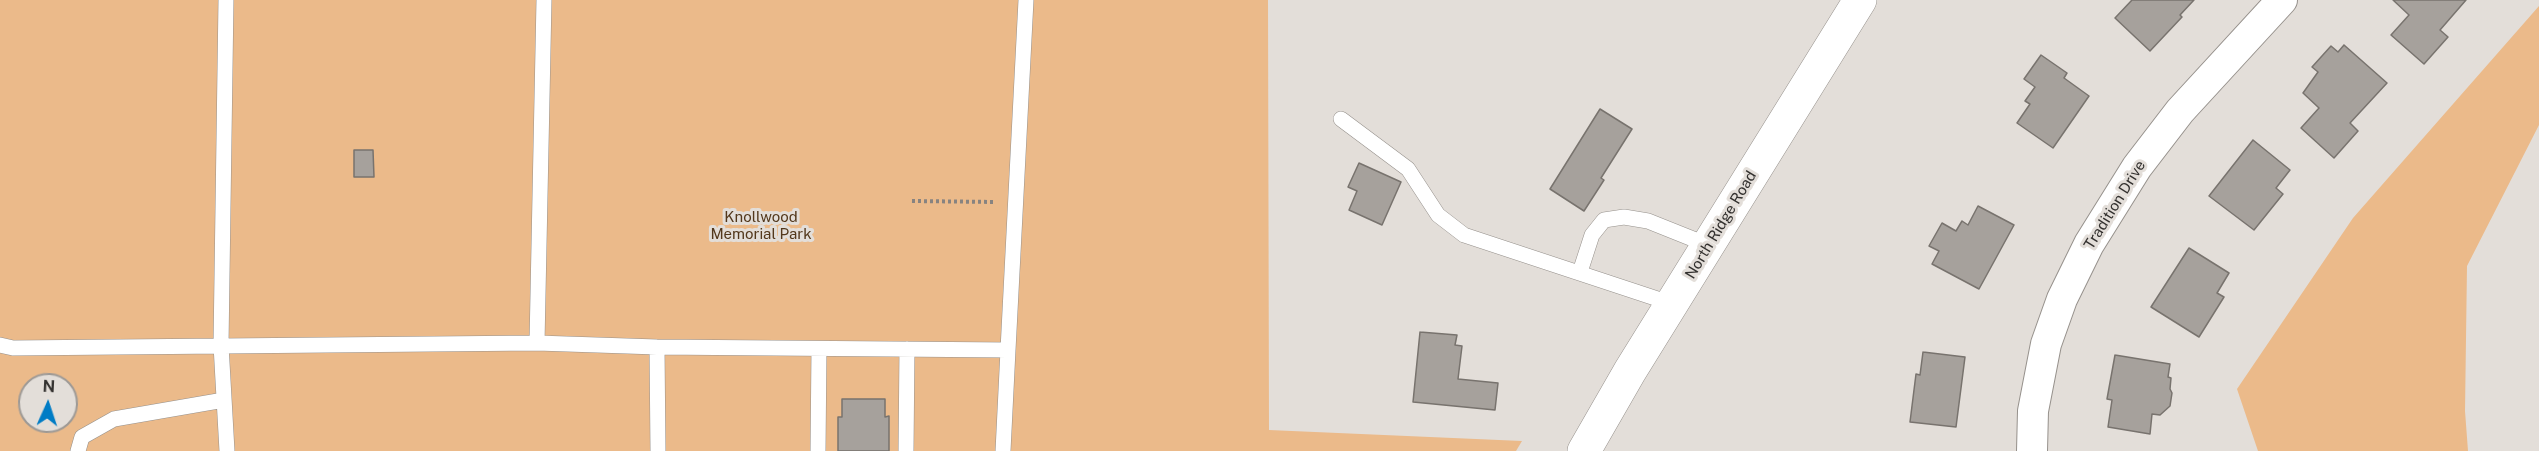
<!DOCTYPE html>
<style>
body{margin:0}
#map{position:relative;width:2539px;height:451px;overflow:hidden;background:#e3ded9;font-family:"Public Sans",sans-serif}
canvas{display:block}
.north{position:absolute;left:18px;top:373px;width:60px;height:60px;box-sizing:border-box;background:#e3ded9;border:2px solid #9d9995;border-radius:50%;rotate:3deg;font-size:16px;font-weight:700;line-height:24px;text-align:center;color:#33312f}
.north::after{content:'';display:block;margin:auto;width:21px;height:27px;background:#007cc5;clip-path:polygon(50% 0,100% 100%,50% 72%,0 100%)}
</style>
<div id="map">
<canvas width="2539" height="451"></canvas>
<div class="north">N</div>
</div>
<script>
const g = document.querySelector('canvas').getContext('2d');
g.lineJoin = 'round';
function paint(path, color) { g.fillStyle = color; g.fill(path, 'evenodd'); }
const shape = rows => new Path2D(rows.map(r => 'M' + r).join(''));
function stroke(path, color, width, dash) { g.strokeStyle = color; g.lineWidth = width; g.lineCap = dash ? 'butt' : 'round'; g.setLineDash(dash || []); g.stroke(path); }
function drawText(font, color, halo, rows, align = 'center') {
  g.font = font + ' "Public Sans",sans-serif'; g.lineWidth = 6; g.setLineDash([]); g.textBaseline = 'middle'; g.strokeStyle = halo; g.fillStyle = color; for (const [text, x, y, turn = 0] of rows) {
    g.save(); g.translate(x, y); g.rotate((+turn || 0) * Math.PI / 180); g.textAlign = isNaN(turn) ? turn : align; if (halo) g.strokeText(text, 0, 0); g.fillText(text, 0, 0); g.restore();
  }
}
paint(shape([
 [0,0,1268,0,1269,430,1522,441,1516,451,0,451],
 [30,385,66,385,66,421,30,421],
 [2539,6,2539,125,2467,266,2465,411,2468,451,2258,451,2237,389,2353,218]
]), '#ebba8a');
const building = shape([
 [2132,0,2194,0,2180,15,2182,17,2150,51,2115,18,2132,0],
 [2393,0,2466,0,2440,30,2448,37,2424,64,2391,35,2409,15,2393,0],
 [2344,45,2387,83,2350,123,2358,131,2334,158,2301,128,2319,108,2303,93,2318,72,2312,67,2331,46,2338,52,2344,45],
 [2041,55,2067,73,2064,78,2089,96,2053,148,2017,123,2030,104,2025,101,2035,87,2024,79,2041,55],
 [1600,109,1632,129,1601,178,1604,180,1584,211,1550,189,1600,109],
 [2253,140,2290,170,2276,188,2283,194,2254,230,2209,196,2253,140],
 [354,150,373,150,374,177,354,177,354,150],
 [1359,163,1401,182,1382,225,1349,210,1357,191,1348,187,1359,163],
 [1978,206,2014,225,1979,289,1932,264,1939,251,1929,246,1942,223,1956,231,1962,221,1968,225,1978,206],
 [2189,248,2229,273,2217,293,2224,297,2199,337,2151,307,2189,248],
 [1420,332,1457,335,1455,345,1462,346,1458,379,1498,383,1495,410,1413,402,1420,332],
 [1923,352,1965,357,1956,427,1910,422,1916,374,1920,375,1923,352],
 [2115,355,2170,364,2168,377,2171,378,2170,389,2172,393,2170,406,2160,415,2152,414,2150,434,2108,427,2112,400,2107,399,2115,355],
 [842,399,885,399,885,417,889,416,889,451,838,451,838,417,842,417,842,399]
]);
paint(building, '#a6a19c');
stroke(building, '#78736e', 1.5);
const service = shape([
 [226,0,221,345,227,451],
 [1341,119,1408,169,1438,215,1464,235,1673,304],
 [1580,272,1592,235,1604,220,1624,217,1648,221,1708,245],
 [537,343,544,0],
 [0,345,13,348,537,343,657,347,1008,350,1003,451],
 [657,347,658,451],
 [1008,350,1026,0],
 [78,451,82,437,114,419,224,400],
 [818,451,819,349],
 [906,451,907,349]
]);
const minor = shape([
 [2032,451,2033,411,2046,344,2062,299,2089,244,2137,167,2180,111,2282,0]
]);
const tertiary = shape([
 [1584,451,1630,371,1860,0]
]);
stroke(service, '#96918c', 16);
stroke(minor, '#96918c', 32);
stroke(tertiary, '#96918c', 34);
stroke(shape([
 [912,201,995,202]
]), '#878380', 4, [3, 3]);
stroke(service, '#fff', 15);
stroke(minor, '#fff', 30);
stroke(tertiary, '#fff', 33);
drawText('15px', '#33312f', '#e3ded9', [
 ["Tradition Drive",2115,205,-58],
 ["North Ridge Road",1721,225,-59]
]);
drawText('15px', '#53381c', '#e3ded9', [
 ["Knollwood",761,217],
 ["Memorial Park",761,234]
]);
</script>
